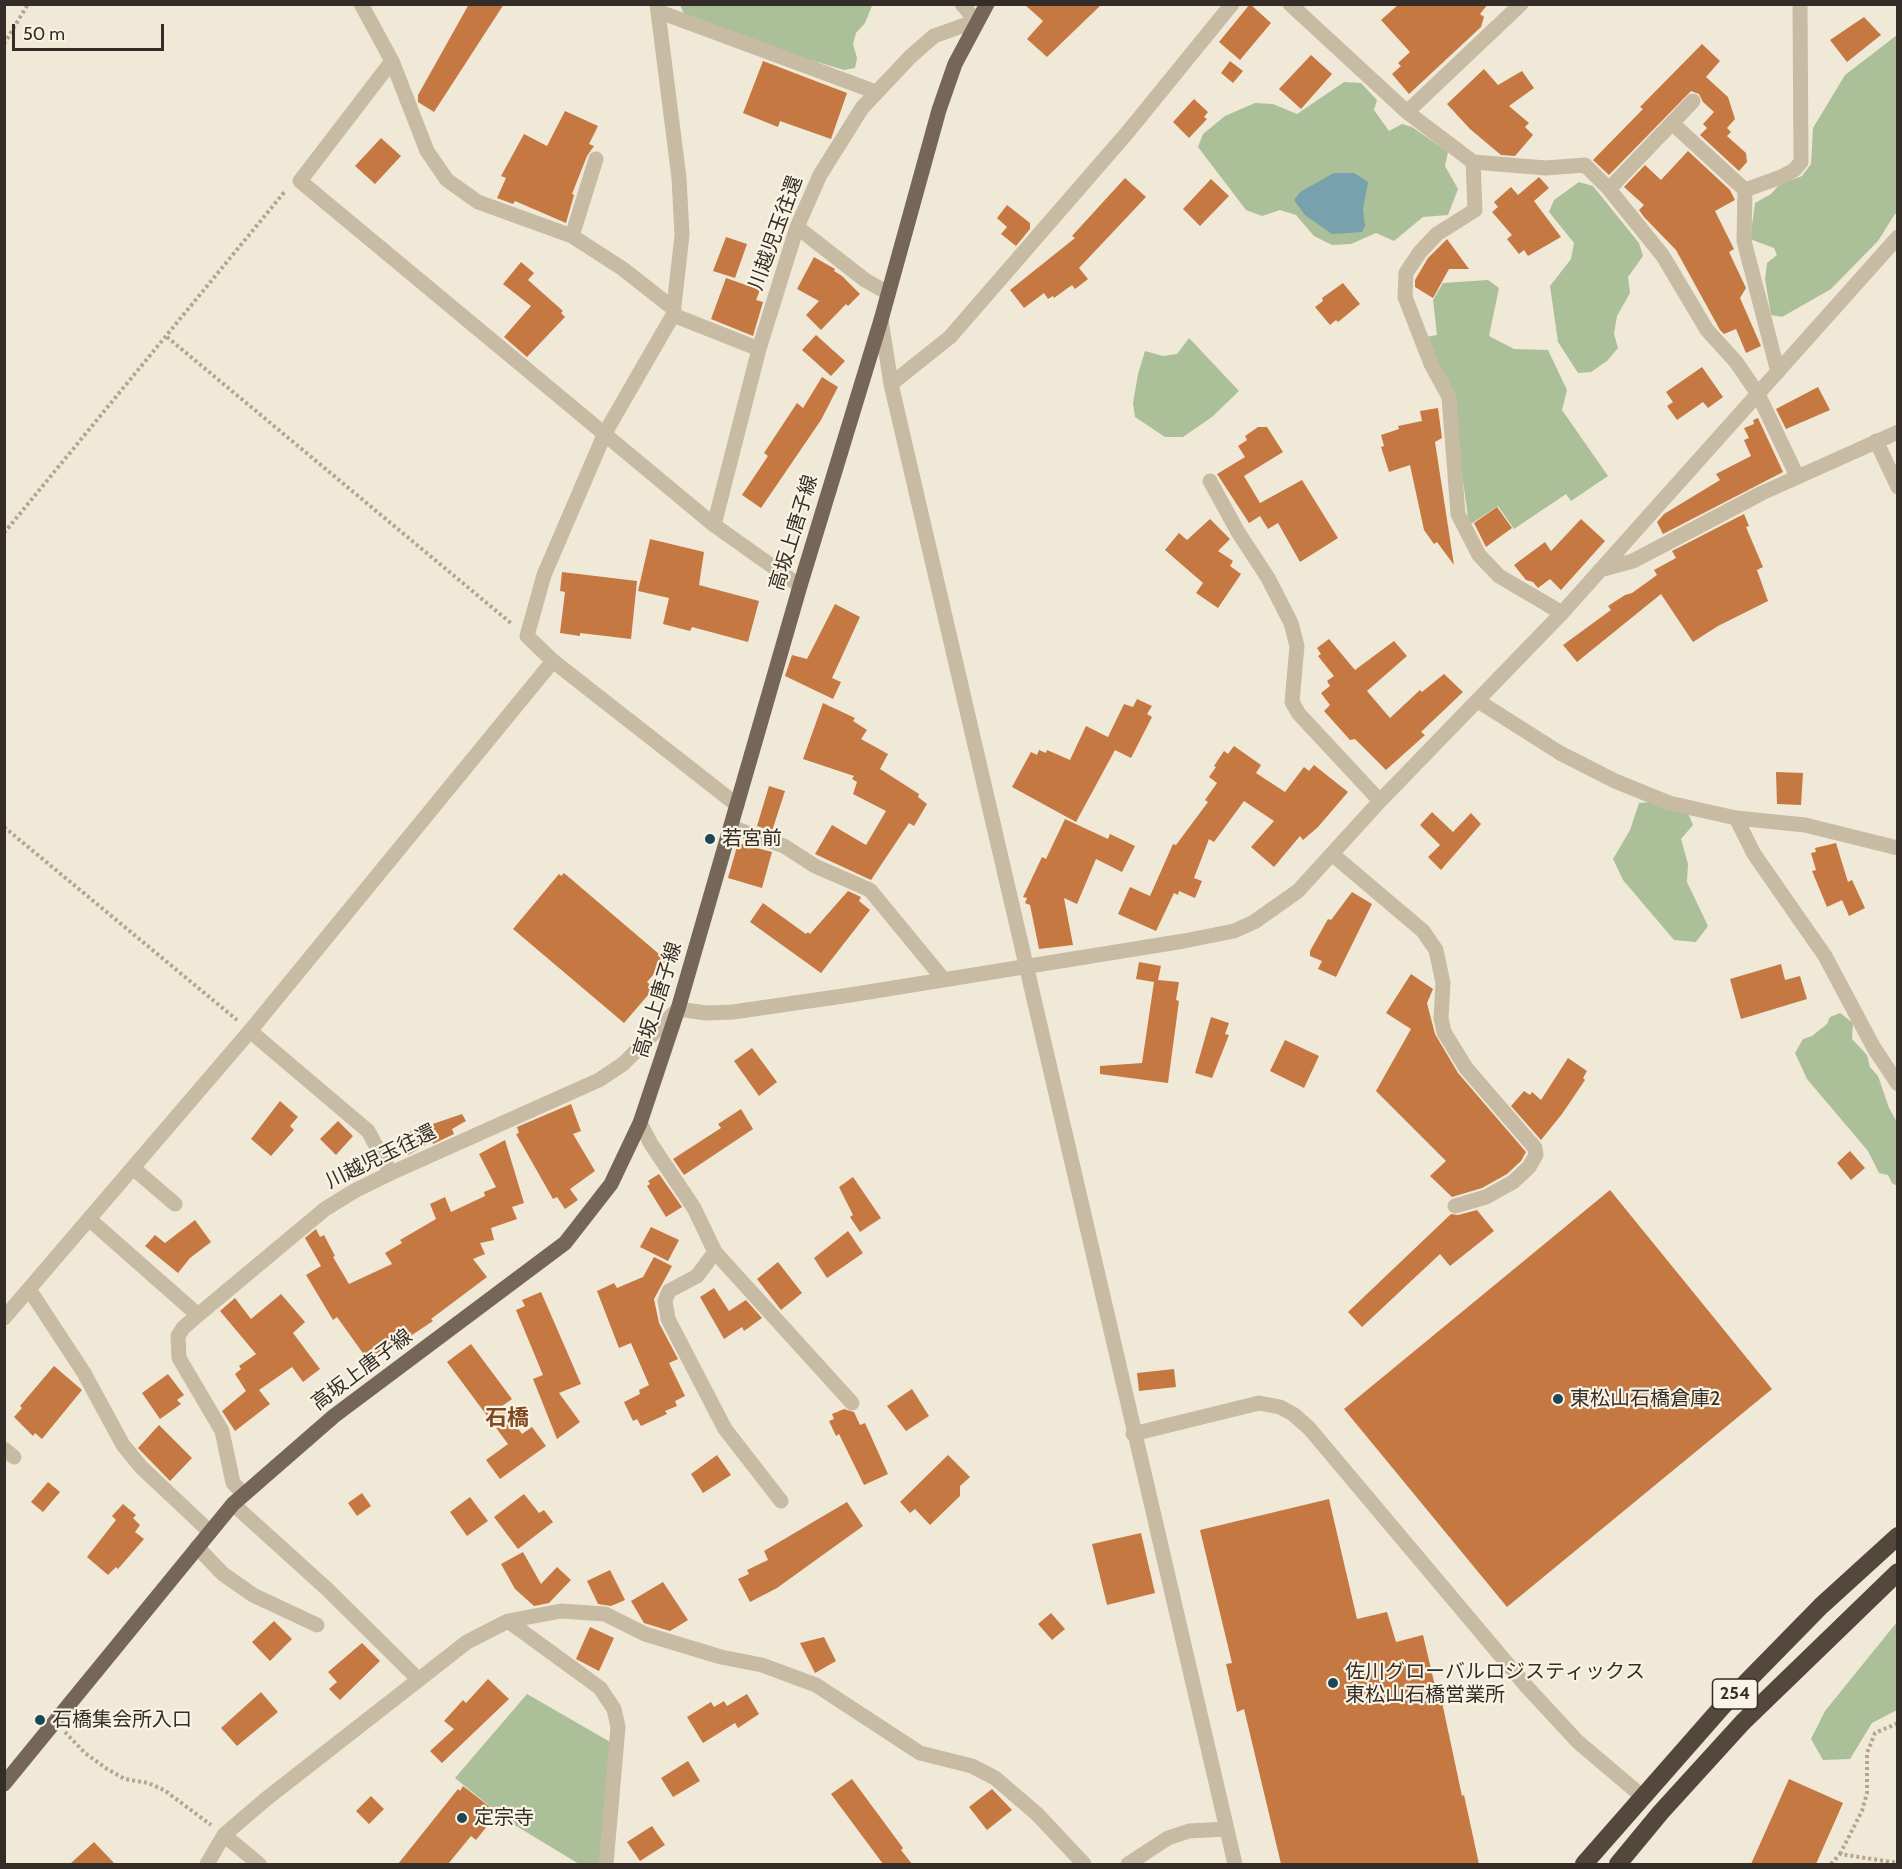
<!DOCTYPE html>
<meta charset="utf-8">
<style>
body{margin:0}
#map{position:relative;width:1902px;height:1869px;overflow:hidden;background:#f1e9d8;font-family:Cabin,sans-serif}
canvas{display:block}
.frame{position:absolute;inset:0;border:6px solid #342c26;pointer-events:none}
.scale{position:absolute;left:12px;top:24px;width:152px;height:27px;box-sizing:border-box;border:3px solid #342c26;border-top:0;padding-left:8px;font-size:18px;line-height:21px;white-space:nowrap;color:#342c26;-webkit-text-stroke:4px #f9f3e4;paint-order:stroke}
</style>
<div id="map">
<canvas width="1902" height="1869"></canvas>
<div class="frame"></div>
<div class="scale">50 m</div>
</div>
<script>
const g = document.querySelector('canvas').getContext('2d');
g.lineJoin = 'round';
function paint(path, color) { g.fillStyle = color; g.fill(path, 'evenodd'); }
const shape = rows => new Path2D(rows.map(r => 'M' + r).join(''));
function stroke(path, color, width, dash) { g.strokeStyle = color; g.lineWidth = width; g.lineCap = dash ? 'butt' : 'round'; g.setLineDash(dash || []); g.stroke(path); }
function drawText(font, color, halo, rows, align = 'center') {
  g.font = font + ' Cabin,"Noto Sans JP",sans-serif'; g.lineWidth = 4.5; g.setLineDash([]); g.textBaseline = 'middle'; g.strokeStyle = halo; g.fillStyle = color; for (const [text, x, y, turn = 0] of rows) {
    g.save(); g.translate(x, y); g.rotate((+turn || 0) * Math.PI / 180); g.textAlign = isNaN(turn) ? turn : align; if (halo) g.strokeText(text, 0, 0); g.fillText(text, 0, 0); g.restore();
  }
}
paint(shape([
 [868,4,872,6,865,23,856,33,853,44,857,58,855,68,844,70,800,57,684,14,680,5],
 [1897,35,1897,214,1895,214,1878,241,1831,289,1782,317,1771,315,1765,279,1767,263,1777,255,1774,248,1750,239,1755,203,1771,194,1780,184,1802,176,1811,164,1813,128,1845,75],
 [1344,82,1361,83,1377,100,1374,110,1389,131,1402,124,1412,127,1448,152,1445,166,1458,189,1448,215,1423,217,1394,241,1376,233,1351,244,1332,245,1314,236,1296,215,1280,210,1262,216,1246,210,1198,147,1203,134,1225,116,1255,103,1273,104,1297,114],
 [1579,182,1593,186,1639,243,1643,256,1628,277,1630,293,1617,316,1614,334,1618,348,1607,361,1591,372,1578,373,1558,342,1550,286,1571,259,1574,243,1549,212,1554,200],
 [1488,280,1499,288,1489,336,1514,349,1548,350,1567,390,1562,410,1608,476,1571,501,1566,494,1514,529,1498,506,1469,525,1451,393,1426,337,1437,335,1433,300,1443,283],
 [1189,338,1239,391,1212,417,1183,437,1165,437,1135,417,1133,403,1138,374,1145,351,1163,356,1177,354],
 [1676,800,1688,813,1693,825,1681,839,1688,864,1687,882,1708,926,1696,942,1674,940,1623,880,1613,859,1630,830,1639,803],
 [1840,1013,1853,1023,1852,1039,1867,1055,1870,1067,1878,1076,1889,1108,1897,1122,1897,1186,1892,1183,1888,1175,1879,1173,1868,1151,1807,1079,1795,1053,1803,1039,1812,1036,1827,1024,1830,1017],
 [1897,1622,1897,1710,1872,1723,1850,1759,1823,1760,1811,1739,1825,1711],
 [527,1694,612,1743,601,1864,579,1864,508,1821,455,1778]
]), '#abbf98');
paint(shape([
 [1334,173,1354,173,1368,182,1363,209,1365,226,1362,232,1332,234,1305,215,1294,200,1300,192]
]), '#77a1ad');
paint(shape([
 [469,4,504,4,434,112,418,102,418,95],
 [1024,4,1102,4,1047,57,1027,39,1043,21],
 [1250,4,1271,23,1240,60,1219,42],
 [1399,4,1488,4,1480,14,1484,17,1481,27,1409,94,1392,74,1401,66,1398,63,1410,52,1381,20],
 [1864,17,1881,35,1847,62,1830,40],
 [1702,44,1720,61,1706,77,1728,97,1735,119,1727,128,1731,132,1727,136,1746,153,1747,162,1739,171,1700,135,1707,128,1703,124,1714,112,1703,102,1699,94,1691,91,1609,175,1593,160,1643,109,1640,107],
 [1311,55,1332,74,1301,109,1279,89],
 [763,61,847,93,831,139,780,121,778,127,743,113],
 [1230,61,1243,71,1233,83,1221,73],
 [1484,69,1498,85,1522,71,1534,88,1509,106,1529,123,1525,127,1533,135,1515,156,1501,155,1470,129,1447,104],
 [1194,99,1208,112,1204,117,1207,119,1189,138,1173,122],
 [565,111,598,126,589,144,594,146,587,156,572,194,574,195,566,223,515,201,513,204,497,198,506,178,501,176,524,134,547,146],
 [381,138,401,156,375,184,355,166],
 [1688,151,1730,190,1735,200,1715,211,1734,249,1729,252,1746,288,1740,298,1761,346,1746,353,1736,329,1724,334,1720,330,1676,250,1644,217,1639,210,1644,205,1624,187,1645,165,1661,180],
 [1539,177,1549,188,1534,201,1561,237,1528,256,1524,250,1519,254,1507,239,1512,235,1492,212,1498,207,1494,202,1511,187,1518,195],
 [1125,178,1146,197,1079,268,1088,279,1075,289,1072,285,1054,298,1053,296,1048,299,1044,293,1024,308,1010,290,1075,238,1072,236],
 [1211,179,1229,196,1200,226,1183,209],
 [1007,205,1030,223,1030,229,1016,246,1001,234,1007,227,997,218],
 [726,237,747,244,735,278,713,271],
 [1447,239,1469,269,1449,269,1433,298,1415,287,1415,280,1428,258],
 [814,257,835,269,834,271,842,276,860,294,848,306,846,304,821,330,806,315,819,301,797,289],
 [521,262,534,273,528,280,563,311,561,313,565,317,527,357,504,337,531,306,503,284],
 [726,278,760,290,756,300,763,302,753,336,711,319],
 [1343,283,1360,304,1338,322,1336,320,1330,325,1315,307,1323,301,1322,298],
 [816,335,845,361,831,376,802,350],
 [1702,367,1723,397,1708,408,1703,402,1677,420,1667,406,1673,402,1666,392],
 [822,377,838,387,821,420,761,508,742,495,768,456,764,453,797,403,803,408],
 [1818,387,1830,410,1786,429,1776,409],
 [1438,408,1442,438,1435,442,1454,565,1437,542,1434,544,1424,530,1410,465,1389,472,1381,447,1384,446,1381,435,1399,429,1398,426,1422,421,1420,411],
 [1758,418,1783,472,1663,534,1657,522,1664,514,1720,480,1716,474,1751,456,1744,440,1749,438,1744,428,1754,424,1753,420],
 [1258,427,1267,427,1283,452,1244,476,1260,503,1302,480,1338,538,1300,562,1278,523,1268,529,1260,516,1249,523,1217,474,1245,457,1238,446,1247,440,1245,436],
 [1497,507,1512,528,1486,547,1474,523],
 [1744,514,1749,526,1746,527,1763,567,1757,570,1768,601,1718,626,1693,642,1661,594,1577,662,1563,645,1611,610,1608,606,1625,595,1632,593,1657,575,1654,570,1676,558,1672,551],
 [1210,519,1230,539,1218,551,1233,561,1230,566,1241,574,1218,608,1196,593,1203,583,1165,550,1179,533,1187,540],
 [1581,519,1605,541,1561,590,1550,579,1538,588,1533,582,1526,580,1514,565,1545,542,1551,551],
 [650,539,704,552,699,585,759,601,748,642,692,627,690,631,663,624,669,598,638,591],
 [562,572,637,581,631,639,580,633,580,636,560,633,565,592,560,591],
 [835,604,860,617,832,678,841,682,833,699,785,676,792,655,807,659],
 [1329,639,1355,670,1394,641,1407,656,1367,691,1390,718,1420,690,1422,692,1444,674,1463,692,1421,732,1425,735,1386,770,1355,739,1350,740,1324,711,1330,705,1321,693,1330,686,1327,681,1334,676,1318,656,1321,654,1317,648],
 [1137,699,1152,706,1147,714,1152,717,1131,758,1115,750,1076,822,1012,787,1031,752,1037,755,1039,750,1046,753,1047,750,1070,760,1086,726,1108,737,1124,704,1133,707],
 [823,703,855,718,853,721,867,730,861,739,888,754,880,769,919,794,918,797,927,804,914,826,909,823,871,880,815,854,832,825,866,845,886,811,853,794,857,782,852,779,854,776,803,759],
 [1234,746,1261,765,1256,773,1285,792,1304,767,1309,771,1314,765,1348,792,1318,827,1303,840,1300,836,1274,867,1251,847,1274,821,1244,801,1214,842,1209,839,1194,878,1202,881,1195,898,1179,891,1178,895,1174,893,1156,931,1118,914,1130,887,1150,896,1173,844,1176,845,1208,802,1205,800,1217,783,1209,777,1216,767,1214,766,1224,751,1228,754],
 [1776,772,1803,773,1801,805,1777,804],
 [769,786,785,791,772,831,757,826],
 [1432,812,1453,832,1471,813,1481,824,1441,870,1428,857,1440,845,1420,825],
 [1065,819,1108,839,1110,834,1135,846,1122,872,1096,859,1077,904,1064,898,1073,945,1039,949,1030,905,1025,903,1027,898,1023,897,1042,857,1046,859],
 [738,843,772,852,762,888,728,878],
 [1836,843,1848,882,1852,880,1865,908,1849,916,1842,900,1827,907,1812,871,1816,870,1811,853,1816,852,1815,848],
 [564,873,666,960,647,982,654,988,624,1023,513,929,559,874,561,876],
 [848,891,861,897,859,901,870,910,821,973,750,922,763,903,806,934,808,932,810,934],
 [1352,892,1372,904,1336,977,1318,969,1322,961,1310,956,1310,951,1328,919,1331,920],
 [1139,962,1161,966,1158,980,1179,982,1176,1000,1179,1001,1168,1083,1100,1074,1100,1066,1142,1063,1154,982,1136,979],
 [1781,964,1785,980,1800,976,1807,999,1741,1019,1730,979],
 [1411,974,1433,989,1427,1003,1435,1034,1458,1073,1526,1152,1521,1161,1507,1174,1482,1188,1452,1197,1430,1176,1446,1161,1376,1091,1411,1029,1386,1013],
 [1211,1017,1229,1023,1225,1034,1229,1035,1212,1078,1195,1073],
 [1285,1040,1319,1056,1304,1088,1270,1071],
 [752,1048,777,1082,759,1096,734,1061],
 [1568,1058,1587,1071,1583,1078,1585,1080,1562,1114,1541,1140,1511,1106,1524,1091,1530,1095,1532,1092,1541,1100],
 [280,1101,298,1117,290,1126,294,1130,271,1156,251,1139],
 [571,1104,581,1131,573,1134,595,1171,570,1189,578,1200,565,1209,557,1197,553,1199,516,1134,519,1133,517,1127],
 [741,1109,753,1129,684,1175,673,1159,721,1128,718,1124],
 [462,1114,466,1121,452,1129,454,1134,433,1144,432,1141,408,1155,399,1138,420,1126,421,1128],
 [338,1121,353,1136,336,1155,320,1139],
 [505,1140,524,1203,512,1207,517,1219,491,1228,494,1240,480,1243,485,1254,473,1259,487,1277,431,1319,433,1321,370,1363,337,1317,333,1320,306,1275,321,1266,305,1238,316,1229,320,1237,324,1235,335,1256,333,1257,349,1284,392,1264,385,1253,402,1243,400,1240,436,1219,430,1204,445,1197,451,1212,485,1196,484,1192,496,1187,479,1154],
 [1850,1151,1865,1168,1851,1180,1837,1163],
 [659,1174,682,1207,666,1217,647,1186,650,1184,648,1181],
 [853,1177,881,1218,860,1232,850,1217,853,1215,839,1187],
 [1610,1190,1772,1389,1507,1607,1344,1409],
 [1477,1210,1494,1231,1450,1266,1440,1254,1362,1327,1348,1312,1451,1214,1458,1215],
 [195,1220,211,1242,190,1258,178,1273,145,1246,155,1235,165,1243],
 [651,1227,679,1240,668,1261,640,1247],
 [848,1231,863,1253,827,1278,814,1258],
 [654,1257,672,1266,654,1299,659,1323,678,1359,669,1363,685,1396,675,1401,677,1406,665,1411,667,1414,641,1426,637,1419,633,1421,624,1402,640,1394,639,1390,649,1385,631,1343,619,1348,597,1291,614,1283,617,1288,643,1277],
 [778,1262,802,1293,781,1310,757,1279],
 [714,1288,729,1311,746,1300,762,1318,744,1331,742,1327,724,1339,700,1297],
 [541,1292,581,1384,559,1393,580,1422,557,1439,533,1379,543,1375,516,1310,525,1306,522,1300],
 [281,1294,305,1322,293,1333,320,1369,303,1382,292,1367,259,1390,270,1404,235,1431,222,1411,246,1391,235,1374,241,1369,239,1366,256,1354,220,1311,235,1298,251,1319],
 [471,1344,512,1399,502,1406,522,1434,532,1427,546,1446,500,1479,486,1460,508,1444,447,1362],
 [54,1366,82,1390,42,1439,35,1433,33,1436,14,1417,22,1408,20,1406],
 [1174,1369,1176,1387,1139,1391,1137,1373],
 [168,1374,184,1395,177,1400,181,1404,160,1419,142,1393],
 [912,1389,929,1416,906,1431,887,1406],
 [844,1409,854,1412,860,1425,865,1423,888,1474,864,1485,839,1434,836,1436,829,1421,834,1419,832,1414],
 [159,1425,192,1458,170,1481,138,1448],
 [717,1455,731,1475,703,1493,691,1474],
 [948,1455,970,1477,960,1486,960,1496,930,1525,915,1509,910,1513,900,1502],
 [48,1482,60,1492,43,1512,31,1502],
 [362,1493,371,1506,357,1516,348,1503],
 [524,1494,539,1513,544,1510,553,1522,518,1549,494,1517],
 [470,1497,488,1521,467,1536,450,1512],
 [1329,1499,1357,1619,1387,1612,1396,1642,1423,1635,1439,1703,1442,1702,1462,1796,1464,1795,1479,1864,1281,1864,1244,1709,1237,1712,1226,1664,1232,1663,1200,1530],
 [847,1502,863,1526,777,1588,750,1602,738,1579,749,1574,747,1570,768,1560,764,1551],
 [123,1504,136,1515,133,1518,140,1525,135,1532,144,1539,118,1569,116,1567,108,1575,87,1557,116,1520,112,1516],
 [1141,1533,1155,1593,1107,1605,1092,1544],
 [523,1552,541,1584,557,1567,571,1580,549,1603,534,1606,515,1589,501,1564],
 [610,1570,625,1600,611,1606,598,1604,587,1581],
 [663,1582,688,1620,670,1631,644,1623,631,1601],
 [1051,1613,1065,1629,1052,1640,1038,1624],
 [274,1621,292,1639,270,1661,252,1642],
 [590,1627,614,1638,599,1671,576,1659],
 [824,1637,836,1661,815,1673,800,1643],
 [362,1643,380,1661,340,1700,329,1689,337,1682,328,1672],
 [488,1679,509,1699,442,1763,430,1751,454,1729,444,1721,463,1700,466,1703],
 [261,1692,278,1712,237,1746,221,1728],
 [747,1694,759,1714,738,1728,735,1723,703,1743,687,1717,711,1702,714,1707,724,1701,727,1706],
 [688,1761,700,1781,673,1797,661,1778],
 [852,1779,903,1848,901,1850,912,1864,883,1864,831,1794],
 [1789,1779,1843,1803,1816,1864,1751,1864],
 [463,1786,490,1807,487,1816,492,1820,476,1840,471,1836,448,1864,398,1864,458,1789,460,1791],
 [992,1789,1012,1810,987,1830,969,1807],
 [371,1796,384,1809,369,1824,356,1811],
 [652,1826,665,1845,640,1861,627,1842],
 [94,1842,115,1864,70,1864]
]), '#c57841');
stroke(shape([
 [4,44,28,4],
 [167,337,512,624],
 [4,533,286,190],
 [4,827,237,1020],
 [65,1732,85,1753,107,1769,125,1779,148,1783,164,1790,211,1825],
 [1840,1854,1862,1811,1867,1793,1867,1753,1875,1733,1898,1723],
 [1831,1864,1840,1854,1898,1863]
]), '#b4a58e', 4, [3, 3]);
stroke(shape([
 [361,4,392,61,427,151,447,180,478,202,572,236,623,269,674,309],
 [657,4,679,178,682,235,673,315,605,433,544,575,527,636,553,661,737,805],
 [1290,4,1407,112,1473,162,1546,168,1585,165,1609,189,1663,256,1707,330,1736,362,1758,394,1797,476],
 [660,12,876,92],
 [392,61,300,181,714,525,800,586],
 [1407,112,1521,4],
 [1672,123,1745,190,1744,241,1778,372],
 [1473,162,1475,210,1437,234,1420,252,1406,273,1405,297,1431,364,1449,397,1458,514,1479,555,1499,576,1562,613],
 [1609,189,1693,101],
 [1745,190,1781,177,1794,170,1801,162,1800,4],
 [797,227,865,280,888,293],
 [572,236,596,159],
 [673,315,759,349],
 [881,320,891,384,1235,1864],
 [891,384,950,337,1127,133,1232,4],
 [1876,441,1898,487],
 [1210,481,1238,532,1268,578,1291,623,1297,646,1292,702,1299,714,1380,801],
 [714,525,759,349,797,227,820,175,862,108,910,57,934,36,976,21,962,4],
 [1600,570,1633,561,1762,493,1898,432],
 [1478,701,1560,753,1615,781,1669,803,1736,818,1805,825,1898,848],
 [1736,818,1754,854,1825,956,1874,1048,1898,1084],
 [731,827,784,846,815,866,870,890,944,980],
 [1332,854,1423,931,1436,950,1443,983,1441,1018,1444,1032,1466,1068,1535,1148,1536,1155,1529,1167,1513,1182,1486,1197,1455,1206],
 [250,1031,368,1131,391,1173],
 [640,1123,651,1144,694,1208,715,1252,697,1276,669,1291,665,1301,668,1319,725,1429,781,1501],
 [133,1168,175,1204],
 [89,1219,198,1315],
 [715,1252,852,1403],
 [29,1289,84,1373,123,1445,141,1467,210,1532],
 [4,1318,250,1031,553,661],
 [1133,1434,1259,1403,1280,1407,1293,1414,1309,1428,1527,1687,1578,1742,1643,1797],
 [4,1449,14,1457],
 [244,1494,233,1483,222,1431,179,1358,178,1336,183,1328,198,1315,325,1209,356,1190,391,1173,599,1080,623,1064,678,1009,706,1013,733,1012,850,995,1184,941,1234,931,1254,922,1298,891,1380,801,1562,613,1898,237],
 [233,1504,327,1589,417,1678],
 [197,1547,223,1574,253,1595,317,1625],
 [508,1621,600,1688,614,1709,618,1727,606,1864],
 [224,1835,259,1864],
 [207,1864,224,1835,266,1799,467,1642,508,1621,561,1611,605,1614,645,1634,721,1657,762,1665,816,1685,920,1753,972,1766,995,1778,1037,1814,1084,1864],
 [1128,1864,1168,1838,1189,1831,1226,1829]
]), '#c8bba4', 15);
stroke(shape([
 [4,1784,233,1504,334,1416,565,1243,611,1184,640,1123,678,1009,800,586,881,320,939,110,955,64,987,4]
]), '#766657', 15);
stroke(shape([
 [1584,1864,1721,1708,1821,1606,1898,1536],
 [1618,1864,1661,1812,1743,1722,1898,1572]
]), '#54483d', 18);
for (const [x, y, r, color] of [
 [710,839,6,"#1c4754"],
 [1558,1399,6,"#1c4754"],
 [1333,1683,6,"#1c4754"],
 [40,1720,6,"#1c4754"],
 [462,1818,6,"#1c4754"]
]) { const dot = new Path2D(); dot.arc(x, y, r, 0, 2 * Math.PI); g.fillStyle = color; g.fill(dot); stroke(dot, '#f9f3e4', 2); }
for (const [x, y, w] of [
 [1735,1694,45]
]) { const box = new Path2D(); box.roundRect(x - w / 2, y - 15, w, 30, 4.5); g.fillStyle = '#f9f3e4'; g.fill(box); stroke(box, '#342c26', 1.5); }
drawText('bold 18px', '#342c26', null, [
 ["254",1735,1694]
]);
drawText('20px', '#342c26', '#f9f3e4', [
 ["川越児玉往還",776,233,-70],
 ["高坂上唐子線",794,533,-73],
 ["高坂上唐子線",658,1000,-73],
 ["川越児玉往還",381,1157,-26],
 ["高坂上唐子線",362,1370,-37]
]);
drawText('20px', '#342c26', '#f9f3e4', [
 ["若宮前",722,839],
 ["東松山石橋倉庫2",1570,1399],
 ["佐川グローバルロジスティックス",1345,1672],
 ["東松山石橋営業所",1345,1695],
 ["石橋集会所入口",52,1720],
 ["定宗寺",474,1818]
], 'left');
drawText('bold 22px', '#814820', '#f9f3e4', [
 ["石橋",507,1419]
]);
</script>
